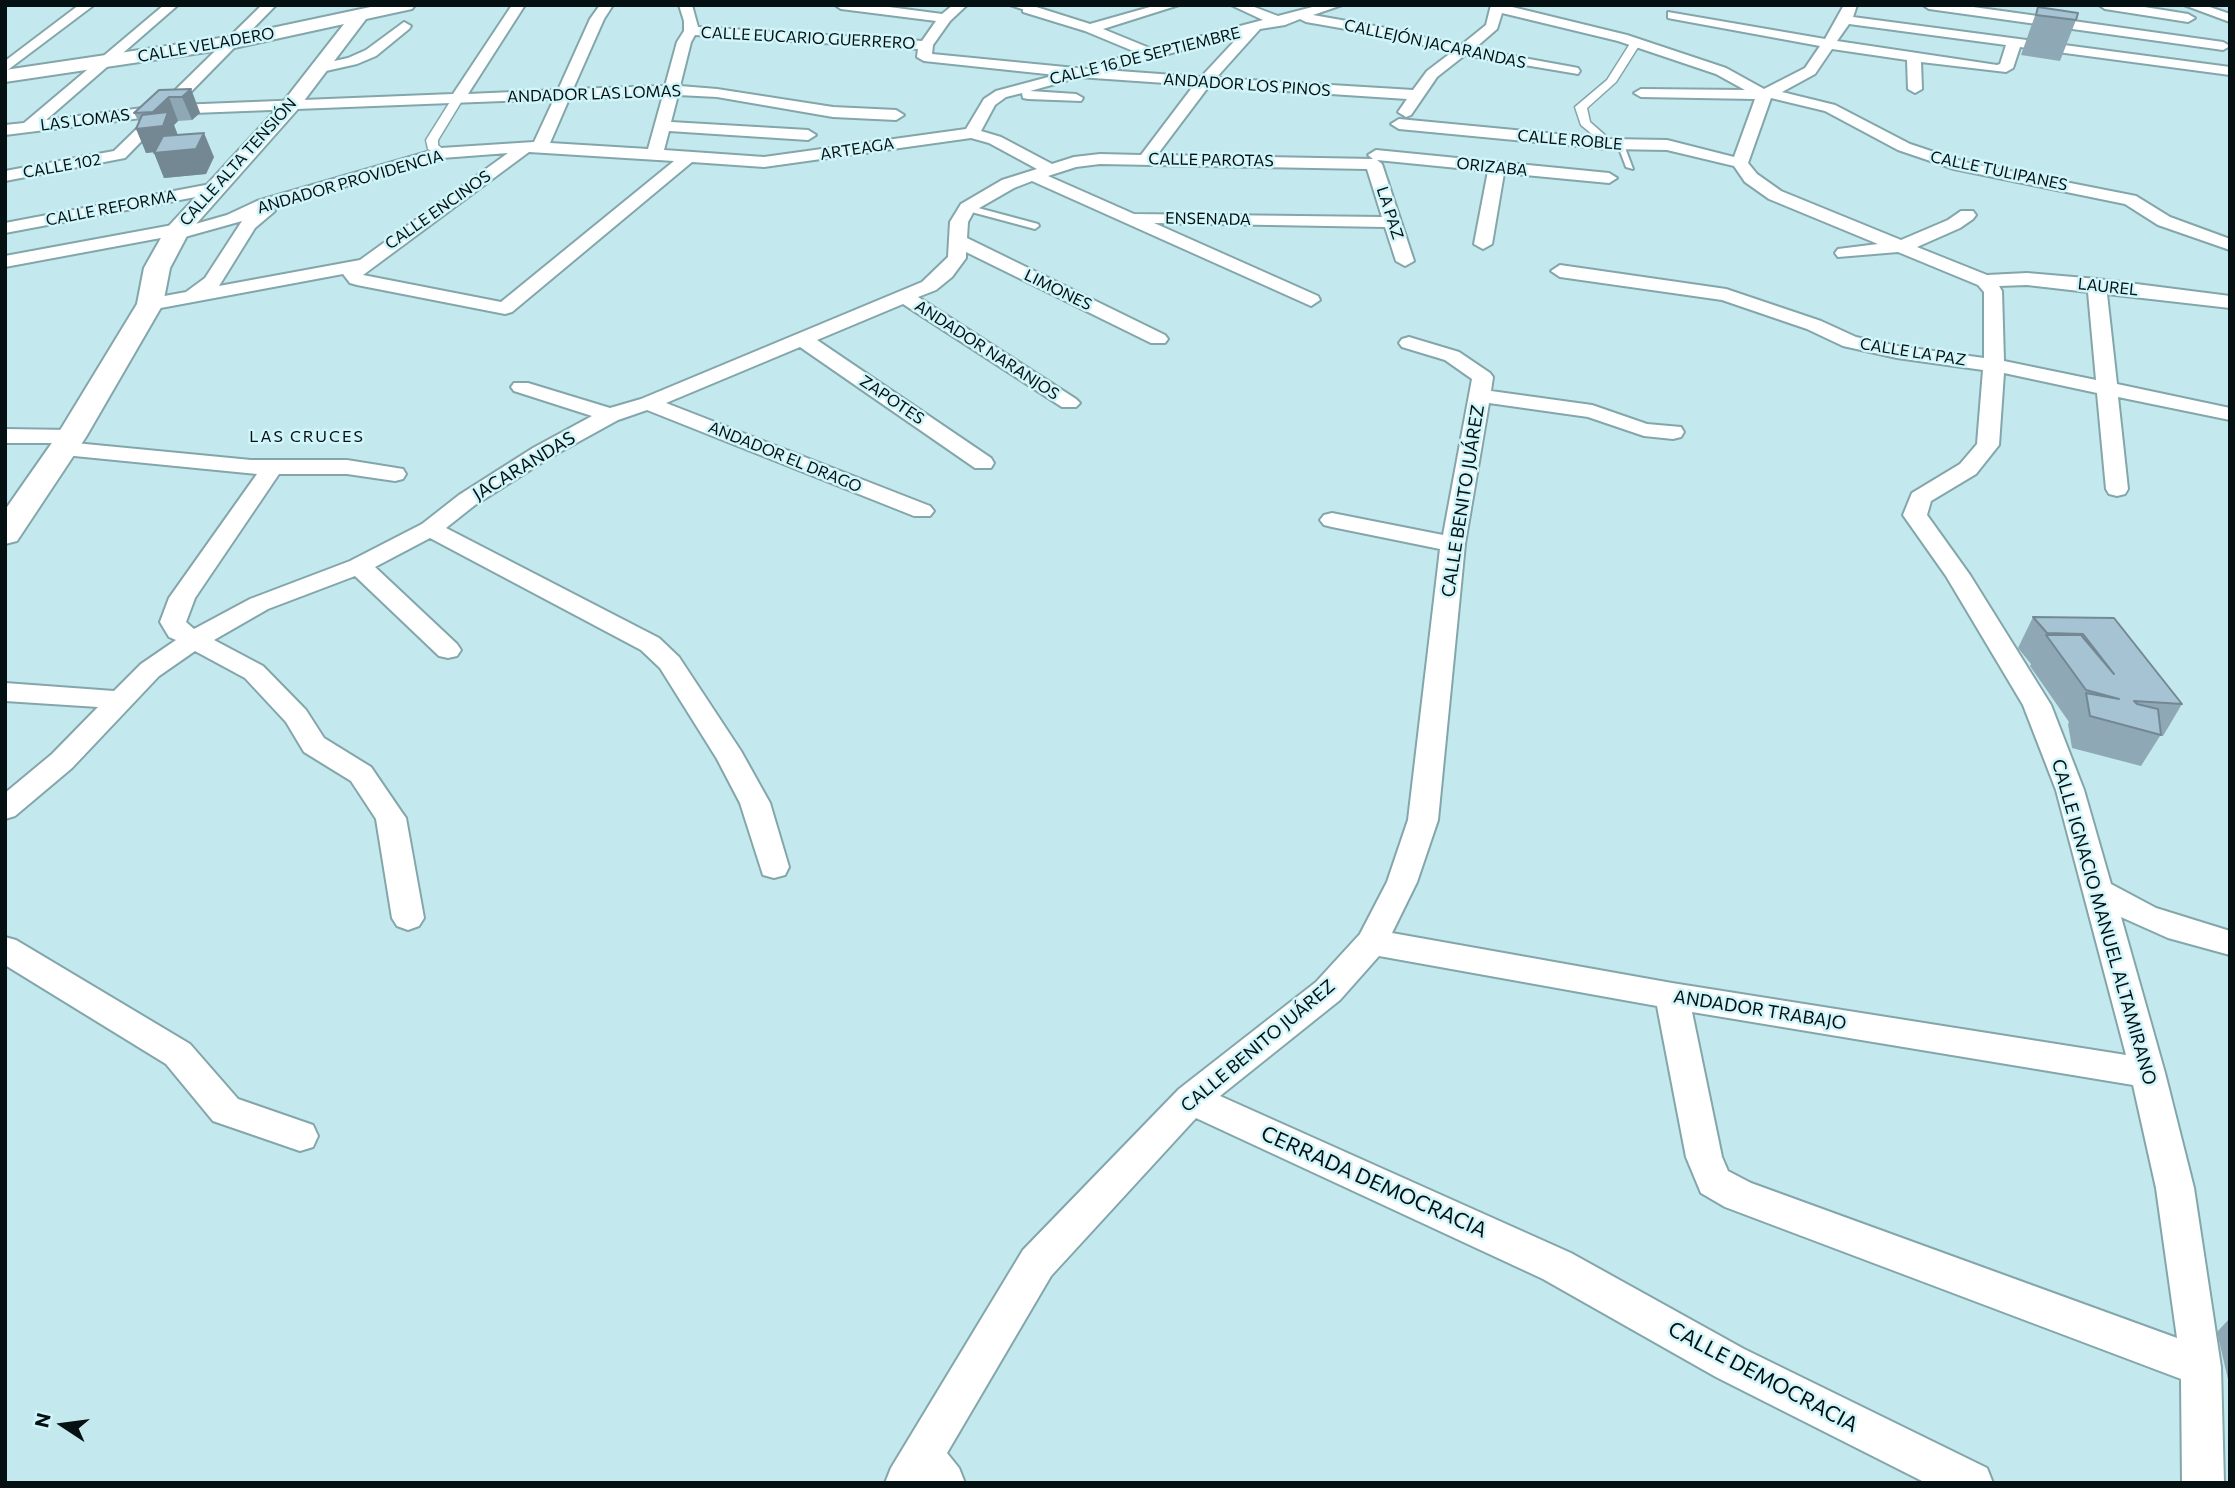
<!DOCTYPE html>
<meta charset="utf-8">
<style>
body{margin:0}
#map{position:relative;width:2235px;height:1488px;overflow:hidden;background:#c3e8ed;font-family:Commissioner,sans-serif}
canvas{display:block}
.frame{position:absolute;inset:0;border:7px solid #041011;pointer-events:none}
.north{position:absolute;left:28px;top:1390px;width:70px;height:70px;-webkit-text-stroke:5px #d0f5fa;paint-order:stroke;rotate:283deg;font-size:19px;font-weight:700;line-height:28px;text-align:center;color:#041011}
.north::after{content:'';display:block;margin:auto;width:24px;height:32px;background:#041011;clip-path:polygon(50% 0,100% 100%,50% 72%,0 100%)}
</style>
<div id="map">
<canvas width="2235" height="1488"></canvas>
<div class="frame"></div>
<div class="north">N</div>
</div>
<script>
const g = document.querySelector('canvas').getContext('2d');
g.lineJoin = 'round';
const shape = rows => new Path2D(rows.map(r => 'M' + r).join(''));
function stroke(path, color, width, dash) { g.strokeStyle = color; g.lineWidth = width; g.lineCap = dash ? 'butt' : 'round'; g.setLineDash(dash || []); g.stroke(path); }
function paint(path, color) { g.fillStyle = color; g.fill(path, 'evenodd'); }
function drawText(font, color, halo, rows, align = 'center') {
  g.font = font + ' Commissioner,sans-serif'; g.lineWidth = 5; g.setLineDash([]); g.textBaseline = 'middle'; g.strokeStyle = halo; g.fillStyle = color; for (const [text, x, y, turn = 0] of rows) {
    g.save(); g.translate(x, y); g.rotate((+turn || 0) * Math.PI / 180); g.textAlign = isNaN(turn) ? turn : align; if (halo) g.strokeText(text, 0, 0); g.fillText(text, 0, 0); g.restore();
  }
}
const service = shape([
 [1010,5,1021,5,1031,9,1028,11,1010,5],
 [1617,143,1624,145,1633,169,1626,167,1617,143],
 [967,205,1038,224,1039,226,1035,229,964,210,964,206,967,205]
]);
const pedestrian = shape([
 [1631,42,1640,44,1616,82,1587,108,1590,122,1615,144,1609,148,1581,125,1575,107,1607,80,1631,42],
 [453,97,463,99,438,140,438,145,447,153,441,157,428,149,426,140,453,97]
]);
const minor = shape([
 [79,5,94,5,5,72,5,61,79,5],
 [164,5,178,5,46,120,159,106,262,5,276,5,178,105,453,94,512,5,525,5,468,94,558,90,590,19,600,5,613,5,604,19,573,89,665,86,677,42,684,31,684,21,679,5,692,5,698,27,922,41,936,21,841,9,835,5,874,5,942,14,953,5,967,5,950,21,933,45,932,54,1096,70,1096,64,1138,53,1085,31,1023,12,1023,6,1033,6,1090,24,1157,5,1179,5,1103,29,1152,49,1263,20,1231,5,1249,5,1278,16,1320,5,1342,5,1313,15,1386,28,1460,46,1486,25,1491,5,1504,5,1627,35,1726,68,1764,89,1805,68,1820,46,1673,19,1668,18,1668,12,1825,39,1844,5,1857,5,1853,17,2230,67,2230,75,2020,47,2013,68,2006,72,1921,62,1922,89,1915,93,1908,89,1907,60,1832,49,1815,74,1782,92,1835,105,1910,144,1964,162,2136,196,2170,217,2230,239,2230,250,2158,225,2125,204,1954,169,1898,150,1825,111,1771,98,1748,163,1757,174,1781,191,1901,240,1948,220,1961,211,1973,211,1976,215,1973,219,1960,228,1917,247,1987,275,2027,273,2097,279,2230,296,2230,308,2107,294,2117,384,2230,408,2230,420,2118,397,2128,489,2125,494,2117,496,2109,494,2106,489,2097,393,2004,373,1999,445,1976,474,1931,501,1927,515,1970,575,2051,705,2084,790,2111,884,2156,908,2230,931,2230,955,2168,938,2121,917,2165,1073,2194,1188,2221,1367,2224,1483,2182,1483,2181,1379,1725,1207,1701,1193,1686,1157,1657,1006,1379,956,1340,1000,1220,1096,1571,1253,1744,1349,1987,1468,1993,1483,1926,1483,1716,1377,1543,1279,1196,1118,1051,1276,947,1453,959,1468,965,1483,885,1483,891,1468,1023,1250,1179,1089,1316,982,1360,934,1387,882,1408,820,1440,549,1332,527,1324,525,1320,520,1324,515,1332,513,1443,535,1472,379,1445,360,1402,347,1399,343,1402,339,1409,337,1459,352,1490,373,1493,377,1491,391,1592,405,1647,424,1681,427,1684,432,1681,437,1673,439,1644,436,1588,417,1489,403,1465,544,1438,820,1417,882,1392,933,1672,983,2126,1055,2056,790,2023,705,1946,576,1903,515,1912,493,1960,464,1977,444,1983,370,1897,358,1843,346,1807,329,1722,300,1560,277,1551,271,1560,265,1726,289,1821,321,1856,337,1897,346,1984,358,1984,292,1978,285,1898,252,1838,257,1835,253,1838,249,1878,244,1769,199,1745,182,1734,166,1667,150,1609,149,1399,129,1391,124,1399,119,1609,139,1667,140,1734,157,1755,99,1641,97,1634,93,1641,89,1745,90,1716,74,1618,41,1502,13,1497,29,1474,49,1573,67,1578,68,1580,71,1578,74,1465,55,1437,77,1411,115,1406,117,1398,112,1407,99,1209,86,1157,155,1373,159,1368,155,1376,150,1609,173,1617,178,1609,183,1504,173,1492,244,1483,249,1474,244,1488,171,1377,160,1382,164,1414,261,1405,266,1396,261,1385,227,1154,223,1318,296,1320,300,1311,306,1032,181,1014,188,974,211,968,222,967,238,1165,335,1168,339,1165,343,1151,343,966,252,966,258,952,277,936,290,918,297,1076,399,1080,403,1076,407,1062,407,903,304,817,340,991,458,994,463,991,468,975,468,800,347,666,403,930,506,934,511,930,516,914,516,647,410,618,420,549,458,475,505,446,528,659,638,679,657,741,751,770,803,789,867,785,875,774,878,763,875,740,803,717,759,660,668,641,650,430,538,375,567,457,644,461,650,457,656,448,658,439,656,355,576,268,609,214,640,263,666,306,710,324,738,371,767,401,811,406,818,424,918,419,926,408,930,397,926,392,918,376,819,351,781,304,752,286,722,245,678,195,651,159,676,72,768,15,816,5,819,5,793,52,754,98,707,5,701,5,683,114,691,141,664,176,640,169,637,160,622,169,598,257,474,64,455,56,453,53,448,56,443,5,443,5,429,71,430,79,432,82,437,75,443,251,460,347,460,403,469,406,474,403,479,395,481,347,474,279,474,195,598,186,622,194,629,250,599,350,561,422,524,459,495,533,448,592,416,514,391,511,387,514,383,528,383,610,408,641,399,922,282,948,257,950,222,961,204,1002,180,1037,169,989,143,971,138,764,167,692,162,512,312,505,314,357,285,350,283,343,274,150,310,143,308,140,304,143,300,186,292,205,278,242,221,174,240,166,237,5,267,5,256,178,224,185,227,227,215,257,201,441,148,534,142,554,99,168,114,125,158,5,181,5,171,114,151,149,117,5,135,5,125,24,123,164,5],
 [1300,19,1306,22,1386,36,1452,52,1427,71,1413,90,1216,78,1260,29,1285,25,1300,19],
 [1849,24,2006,45,2000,64,1997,65,1837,41,1849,24],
 [1241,34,1201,77,1105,70,1157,57,1241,34],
 [695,35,918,49,917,57,924,61,1056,75,996,91,984,99,966,129,764,157,664,150,669,131,808,140,816,135,808,130,671,122,678,95,717,97,833,117,896,120,904,115,896,110,833,107,717,89,680,86,691,42,695,35],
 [1067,76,1079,77,1194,85,1141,155,1100,154,1074,157,1052,164,1001,137,981,131,995,105,1006,97,1022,93,1023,98,1028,99,1081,101,1083,98,1076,94,1030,91,1066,81,1067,76],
 [663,95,648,149,550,143,569,99,663,95],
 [529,152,674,161,501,302,363,275,529,152],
 [508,153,360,260,219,286,255,228,275,211,272,208,442,158,508,153],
 [1100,164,1367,169,1382,217,1134,214,1048,176,1076,167,1100,164],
 [2027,285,2088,292,2096,380,2004,361,2002,291,1999,286,2027,285],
 [1692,1012,2133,1085,2156,1188,2177,1338,1751,1183,1728,1171,1722,1157,1692,1012],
 [1923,5,1959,5,2223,42,2230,46,2223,50,1929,9,1923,5],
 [2099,5,2132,5,2188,14,2195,18,2188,22,2105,9,2099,5],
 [2184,5,2204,5,2230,14,2230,22,2184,5],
 [404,22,411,26,409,29,376,56,357,64,317,73,310,69,312,66,348,58,366,50,404,22],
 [216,183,222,184,224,188,222,192,5,233,5,223,216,183],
 [5,937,16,940,190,1044,238,1099,313,1125,318,1136,313,1147,300,1151,213,1121,166,1064,5,965,5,937]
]);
const secondary = shape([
 [380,5,415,5,412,9,366,19,297,110,189,232,170,268,163,304,86,437,17,541,5,544,5,510,56,437,137,304,144,268,166,229,283,102,344,24,234,48,5,82,5,70,234,36,380,5]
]);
stroke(service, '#83a6ab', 4);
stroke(pedestrian, '#83a6ab', 3);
stroke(minor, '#83a6ab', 4);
stroke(secondary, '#83a6ab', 4);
paint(service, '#fff');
paint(pedestrian, '#fff');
paint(minor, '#fff');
paint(secondary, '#fff');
paint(shape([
 [2038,7,2076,20,2060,61,2021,55],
 [191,89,200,113,192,120,178,121,174,125,178,135,214,157,206,174,164,178,154,152,146,153,139,122,134,113,159,90],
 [2033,617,2114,618,2182,704,2163,736,2160,736,2141,766,2072,748,2068,724,2069,722,2030,666,2031,664,2018,648],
 [2230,1318,2230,1388,2217,1332]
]), '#8fa8b5');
paint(shape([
 [191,89,200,113,192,120,182,97],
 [169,97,178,121,174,125,178,136,173,150,146,153,136,129,159,126,153,112],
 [204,133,214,157,206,174,164,178,154,153]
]), '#748894');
const building = shape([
 [2038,7,2078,13,2076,20,2036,15,2038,7],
 [191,89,182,97,169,97,153,112,134,113,159,90,191,89],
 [168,112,163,126,136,129,142,115,168,112],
 [204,133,196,149,154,153,163,136,204,133],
 [2033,617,2114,618,2182,704,2134,701,2137,704,2158,709,2161,735,2090,716,2086,693,2119,699,2086,690,2046,635,2081,635,2114,674,2083,634,2047,633,2033,617]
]);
paint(building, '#a6c3d3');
stroke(building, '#748894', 2);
drawText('16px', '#041011', '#d0f5fa', [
 ["CALLE EUCARIO GUERRERO",808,38,3],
 ["CALLEJÓN JACARANDAS",1435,44,12],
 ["CALLE VELADERO",206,45,-10],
 ["CALLE 16 DE SEPTIEMBRE",1145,56,-14],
 ["ANDADOR LOS PINOS",1247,85,4],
 ["ANDADOR LAS LOMAS",594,94,-2],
 ["LAS LOMAS",85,120,-7],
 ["CALLE ROBLE",1570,140,5],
 ["ARTEAGA",857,149,-9],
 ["CALLE PAROTAS",1211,160,1],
 ["CALLE ALTA TENSIÓN",238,162,-48],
 ["CALLE 102",62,166,-10],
 ["ORIZABA",1492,167,6],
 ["CALLE TULIPANES",1999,171,12],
 ["ANDADOR PROVIDENCIA",350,182,-16],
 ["CALLE REFORMA",111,208,-11],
 ["CALLE ENCINOS",438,210,-35],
 ["LA PAZ",1390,213,72],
 ["ENSENADA",1208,219,1],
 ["LAUREL",2108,287,6],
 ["LIMONES",1058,290,26],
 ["ANDADOR NARANJOS",987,350,33],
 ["CALLE LA PAZ",1913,352,9],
 ["ZAPOTES",892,400,34],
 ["ANDADOR EL DRAGO",785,457,22]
]);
g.letterSpacing = '2px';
drawText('16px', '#041011', '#d0f5fa', [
 ["LAS CRUCES",307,437]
]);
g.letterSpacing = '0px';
drawText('18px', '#041011', '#d0f5fa', [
 ["JACARANDAS",524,466,-31],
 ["CALLE BENITO JUÁREZ",1463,501,-81],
 ["CALLE IGNACIO MANUEL ALTAMIRANO",2104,922,74],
 ["ANDADOR TRABAJO",1760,1010,9],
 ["CALLE BENITO JUÁREZ",1258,1046,-40]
]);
drawText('21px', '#041011', '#d0f5fa', [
 ["CERRADA DEMOCRACIA",1374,1182,24],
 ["CALLE DEMOCRACIA",1763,1377,28]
]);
</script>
